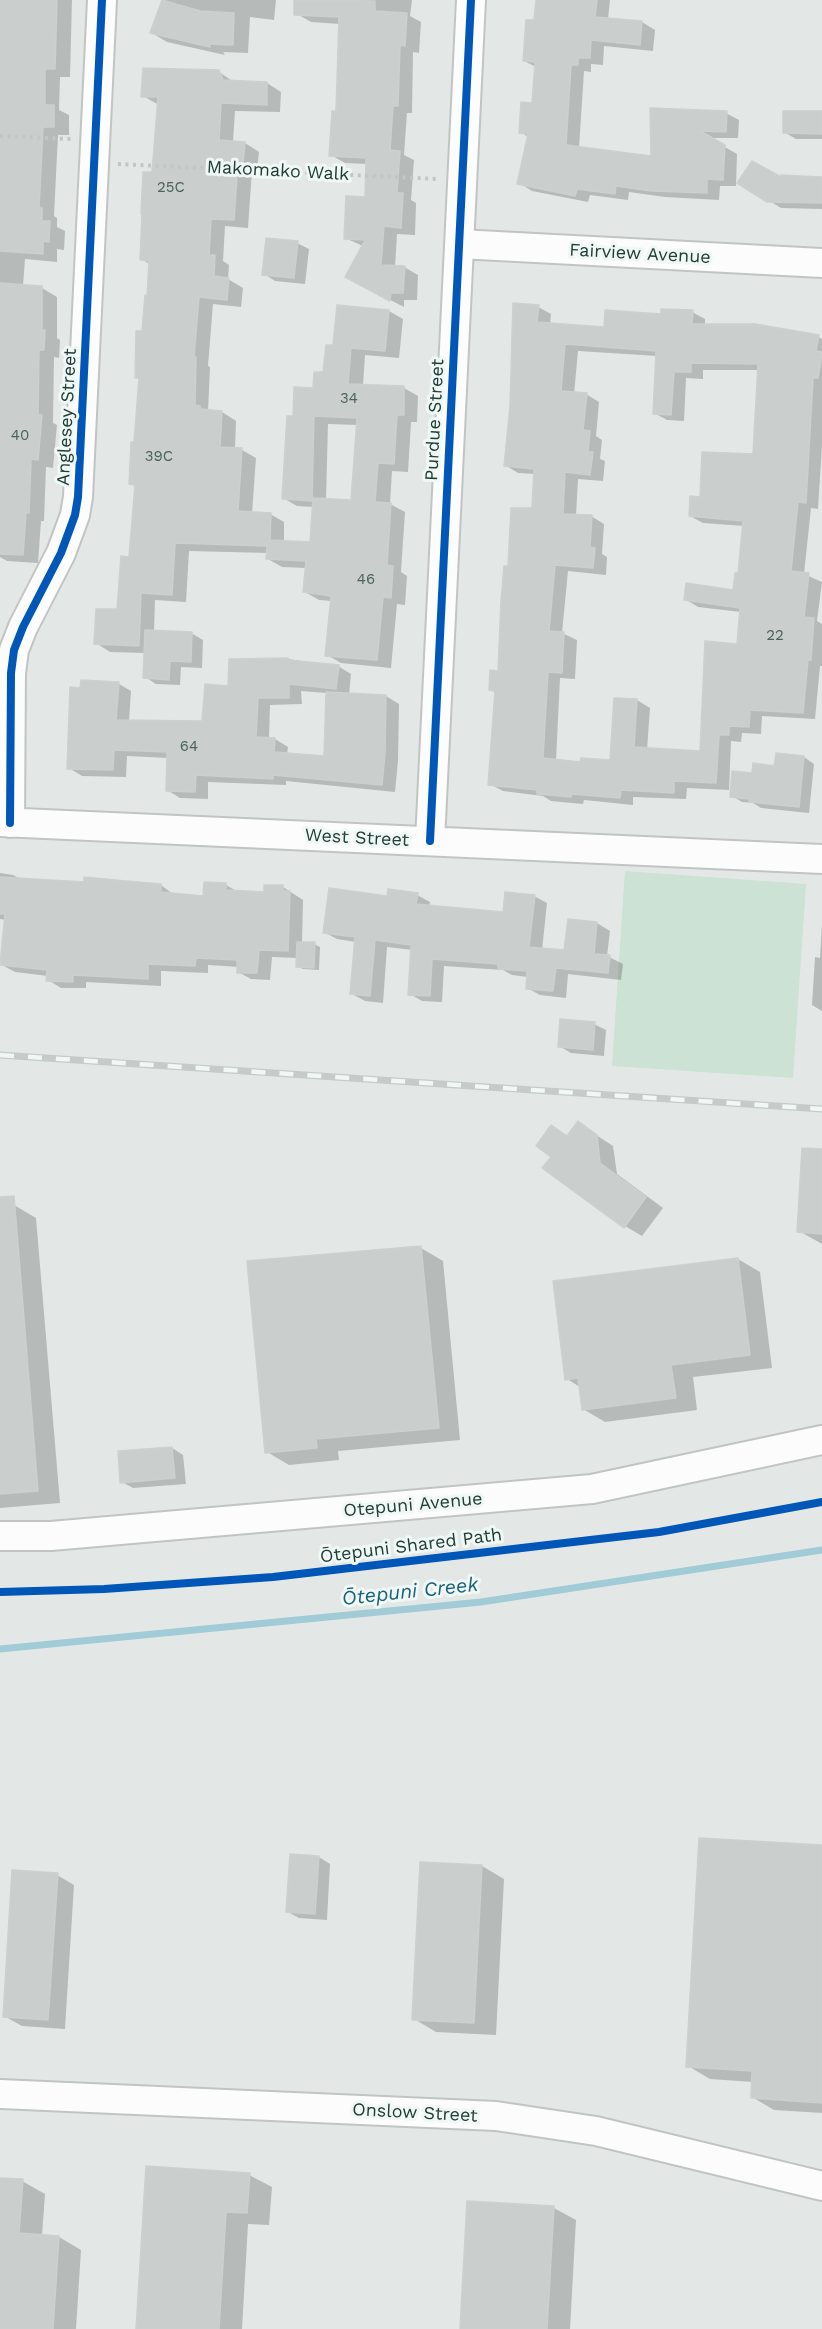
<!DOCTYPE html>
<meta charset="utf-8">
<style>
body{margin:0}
canvas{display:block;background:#e3e8e6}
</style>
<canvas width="822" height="2329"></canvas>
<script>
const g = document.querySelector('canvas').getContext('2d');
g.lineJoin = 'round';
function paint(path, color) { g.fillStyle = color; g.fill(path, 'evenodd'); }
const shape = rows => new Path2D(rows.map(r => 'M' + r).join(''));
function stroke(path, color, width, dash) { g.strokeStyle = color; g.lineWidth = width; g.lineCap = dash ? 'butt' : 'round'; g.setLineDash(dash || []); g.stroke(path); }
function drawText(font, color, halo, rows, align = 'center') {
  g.font = font + ' "Work Sans",sans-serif'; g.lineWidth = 6; g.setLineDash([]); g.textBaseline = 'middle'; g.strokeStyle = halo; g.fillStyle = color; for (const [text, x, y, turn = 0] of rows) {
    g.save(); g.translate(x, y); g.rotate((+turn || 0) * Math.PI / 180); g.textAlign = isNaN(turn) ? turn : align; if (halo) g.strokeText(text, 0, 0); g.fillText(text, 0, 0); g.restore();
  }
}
paint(shape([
 [625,871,806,884,793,1078,612,1066]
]), '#cbe2d4');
paint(shape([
 [0,0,72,0,70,77,60,77,59,110,69,115,69,135,58,135,54,216,57,218,57,227,65,231,64,250,57,249,57,262,25,259,23,286,42,288,57,297,57,338,60,340,59,358,54,357,53,423,57,425,53,468,46,467,44,521,41,521,38,563,7,561,0,557],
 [164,0,276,0,274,20,250,17,248,53,223,52,225,55,167,42,152,33],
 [298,0,412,0,410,16,421,22,419,53,413,52,412,113,407,113,404,155,414,160,411,200,416,203,415,235,397,234,395,267,404,267,418,275,417,300,404,300,404,307,361,285,363,246,345,238,366,199,367,164,345,163,331,155,338,113,340,24,311,22,297,14],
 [538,0,610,0,608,19,642,22,655,30,653,51,604,46,603,65,591,64,591,72,584,71,579,148,652,158,726,113,739,120,738,138,709,138,737,154,736,186,720,186,719,200,665,197,629,192,628,200,590,195,588,202,532,191,519,183,528,137,521,132,533,104,536,67,524,61,536,22],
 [219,72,234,82,267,83,281,92,280,112,235,111,233,142,245,143,259,152,257,171,252,170,248,228,225,226,223,261,229,265,228,279,243,288,241,307,213,304,208,366,210,367,208,412,222,412,236,421,235,449,242,450,256,458,252,513,270,514,284,522,284,542,311,544,313,507,297,506,283,498,295,418,325,373,335,347,389,311,403,319,399,358,365,355,363,386,404,388,418,396,417,422,411,422,408,472,392,471,390,504,405,512,401,572,407,576,405,605,397,604,391,668,341,663,327,655,332,601,319,600,305,592,307,568,282,567,268,559,268,553,189,551,186,602,155,600,154,631,191,633,203,640,202,668,181,667,180,685,156,684,145,677,146,653,110,652,96,643,118,611,130,558,136,487,130,483,136,444,140,379,137,377,149,297,151,265,141,259,154,174,159,105,143,96],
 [328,424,358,425,353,502,326,500],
 [822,117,822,139,796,139,784,132],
 [822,178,822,209,781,208,768,200,783,180],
 [297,243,309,249,305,284,275,281,264,274],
 [538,307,551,314,550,325,605,329,663,316,692,312,705,319,705,326,818,337,822,339,822,446,818,509,811,508,804,574,822,582,817,621,822,624,822,666,820,666,815,719,762,716,761,734,742,733,741,742,731,741,729,790,687,788,686,799,633,797,633,805,584,800,583,804,551,801,543,796,503,791,490,784,496,693,490,689,499,672,509,568,533,510,535,474,518,473,505,465],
 [578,351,658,356,654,413,667,420,684,421,686,378,703,379,703,370,759,370,754,455,702,499,690,516,703,523,744,526,740,575,735,591,685,599,698,607,741,612,739,646,702,752,647,750,650,708,637,700,612,762,582,763,556,761,560,678,575,679,577,640,562,633,568,571,606,575,607,557,602,554,604,524,591,516,576,516,578,479,603,481,605,461,600,459,602,440,596,436,599,402,586,394,574,394],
 [288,659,338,666,351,674,349,695,386,696,399,704,398,761,395,792,286,781,286,785,208,782,208,799,180,798,167,790,168,758,127,756,126,777,82,776,69,768,81,689,119,684,131,691,129,721,204,723,230,687],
 [301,691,327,693,325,758,287,755,288,747,275,739,269,739,270,705,302,704],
 [804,757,814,764,809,813,761,808,753,803,742,802,732,796,753,774],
 [0,873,13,875,22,880,161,885,174,895,205,897,226,885,238,892,265,894,283,887,303,900,302,943,314,944,320,947,319,970,303,969,297,966,298,958,272,957,270,980,251,979,238,972,239,967,208,965,208,973,161,971,161,986,86,982,86,988,61,988,48,980,48,976,15,972,2,965,6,920,0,919],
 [417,895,430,902,429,907,505,914,534,896,547,903,542,950,566,952,597,923,610,931,607,956,623,964,621,980,568,974,566,998,540,995,527,988,528,977,512,975,503,970,444,966,442,1002,422,1001,410,994,413,950,387,947,383,1003,365,1001,352,994,356,942,337,939,324,932,388,898],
 [822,923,822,1011,812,1005,815,957,820,958],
 [594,1024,606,1030,604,1056,571,1053,559,1046],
 [578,1123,613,1146,617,1174,663,1208,642,1236,625,1226,544,1168,553,1156,552,1127,568,1136],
 [822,1150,822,1244,799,1231],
 [14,1205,36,1218,60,1503,0,1508,0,1206],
 [421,1248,443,1261,460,1440,338,1451,339,1460,289,1465,267,1452],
 [738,1259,760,1272,772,1368,693,1377,697,1410,605,1422,583,1409,580,1387,567,1379],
 [172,1448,183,1455,186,1484,133,1488,122,1482],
 [822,1847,822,2113,774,2110,752,2097,753,2082,710,2079,688,2066],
 [319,1857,330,1864,327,1920,299,1918,288,1912],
 [482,1866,504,1879,496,2035,436,2032,414,2019],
 [57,1875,74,1885,65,2029,22,2026,4,2016],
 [249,2175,272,2187,269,2225,248,2224,242,2329,137,2329],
 [0,2179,22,2181,45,2194,42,2236,59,2237,81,2250,76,2329,0,2329],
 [554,2208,576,2220,570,2329,461,2329]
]), '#0003');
stroke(shape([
 [0,1649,481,1602,822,1550]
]), '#a2cbd8', 7);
const building = shape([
 [0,0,57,0,55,69,45,69,45,105,54,105,54,127,43,127,39,208,42,208,42,221,50,221,49,242,43,241,43,254,0,251,0,0],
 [162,0,200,11,234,13,233,45,209,44,210,47,150,33,162,0],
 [294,0,375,1,375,11,407,13,405,46,400,45,398,106,393,106,390,150,400,151,397,193,403,193,401,228,384,226,381,265,405,266,403,293,391,293,390,301,345,277,365,240,344,239,346,196,365,197,366,158,329,156,332,111,336,111,339,17,294,15,294,0],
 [536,0,597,0,595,17,642,21,640,45,591,40,590,58,578,58,578,65,571,65,566,145,651,156,650,108,727,111,726,132,700,131,725,145,723,180,707,179,707,193,651,191,616,186,615,194,577,189,575,196,517,184,528,134,519,133,521,102,532,103,535,62,523,61,526,20,534,20,536,0],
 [143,68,219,70,223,80,267,82,267,105,221,103,219,140,245,142,243,163,238,163,234,220,211,219,209,255,215,255,214,276,229,278,227,300,199,297,194,357,196,357,195,405,200,406,200,409,222,411,220,447,242,448,238,511,271,513,270,540,310,542,313,498,351,500,357,418,314,416,312,501,282,499,287,416,293,416,294,387,313,388,314,372,323,372,326,345,333,345,337,305,389,310,385,351,351,348,348,384,404,386,404,415,397,415,394,464,378,463,375,502,391,503,387,565,393,566,391,598,383,597,377,660,325,656,331,596,303,592,306,561,266,559,267,546,175,543,172,595,141,593,139,646,94,644,96,609,117,609,121,556,129,557,135,485,129,484,131,442,134,442,139,378,135,378,136,331,142,331,145,295,147,296,149,261,140,260,142,214,141,214,143,172,152,172,158,97,141,97,143,68],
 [783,111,822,111,822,134,783,133,783,111],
 [752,161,781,177,781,175,822,177,822,203,767,202,737,183,752,161],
 [266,238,298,241,294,278,262,275,266,238],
 [0,283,42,286,42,330,45,330,44,350,39,350,38,415,42,415,38,460,31,459,29,513,26,513,23,555,0,554,0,283],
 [513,303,539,305,537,322,604,327,605,310,661,314,661,309,693,310,692,324,755,324,819,335,816,351,822,352,822,354,818,378,813,378,806,503,798,502,791,571,809,573,804,617,814,618,811,660,808,660,803,713,750,710,749,727,729,726,729,735,719,735,716,783,674,781,674,793,621,790,620,798,571,794,571,797,537,794,537,790,488,785,495,691,489,690,490,670,498,671,501,601,504,566,508,566,511,508,532,508,534,469,504,466,510,406,513,303],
 [565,344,656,351,653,414,671,415,674,372,691,372,691,363,758,364,753,454,702,452,700,497,690,496,689,516,743,521,738,573,735,573,733,590,686,583,684,600,740,608,737,644,705,641,700,751,634,747,637,699,614,698,610,760,581,758,580,762,543,758,548,672,562,673,564,632,549,631,555,565,593,568,595,548,590,547,592,515,563,514,565,472,590,475,593,452,588,452,590,431,583,430,587,393,561,391,565,344],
 [145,630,192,632,191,662,170,661,169,680,143,678,145,630],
 [288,658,288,660,339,665,336,689,289,684,289,698,258,698,256,737,275,738,274,752,324,756,326,692,386,695,385,753,382,785,273,775,273,779,196,775,195,792,166,791,167,752,114,750,113,770,67,769,70,687,80,688,81,680,119,682,116,720,202,721,205,684,228,686,229,659,288,658],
 [776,753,804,756,799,807,749,802,749,799,730,797,732,771,752,773,753,763,774,766,776,753],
 [0,877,84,882,84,877,126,881,161,884,161,892,203,896,204,882,226,883,226,890,264,892,264,885,283,885,283,891,290,891,288,951,259,950,257,973,237,973,237,960,196,958,195,966,148,964,148,979,73,975,73,982,46,981,47,970,0,965,5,914,0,914,0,877],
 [329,888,387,896,388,889,418,893,416,904,503,912,505,892,535,895,529,947,564,950,568,919,597,922,594,954,610,955,608,973,556,968,553,991,526,989,527,971,498,969,498,964,432,959,430,996,408,995,411,945,375,940,370,996,350,994,355,937,323,933,329,888],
 [297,942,315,942,314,968,296,967,297,942],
 [560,1019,595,1022,593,1050,558,1047,560,1019],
 [578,1121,597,1135,600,1163,646,1197,624,1228,542,1168,551,1157,536,1146,551,1125,567,1136,578,1121],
 [802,1148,822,1149,822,1234,797,1232,802,1148],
 [14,1196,38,1491,0,1494,0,1197,14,1196],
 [421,1246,439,1428,316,1439,317,1448,265,1453,247,1261,421,1246],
 [738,1258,750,1355,671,1365,676,1398,582,1410,578,1378,565,1380,553,1281,738,1258],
 [172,1447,175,1478,120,1483,118,1451,172,1447],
 [699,1838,822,1845,822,2103,751,2098,752,2071,686,2067,699,1838],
 [290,1854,319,1856,315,1914,286,1912,290,1854],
 [420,1862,482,1865,474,2023,412,2020,420,1862],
 [12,1870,58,1873,48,2020,3,2017,12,1870],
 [146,2166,250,2173,247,2213,226,2212,219,2329,136,2329,146,2166],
 [0,2178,23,2179,19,2233,59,2236,53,2329,0,2329,0,2178],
 [467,2201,554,2206,547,2329,460,2329,467,2201]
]);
paint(building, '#cacfcd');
stroke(building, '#cbd1cf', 1.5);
const minor = shape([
 [459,244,822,263],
 [0,822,822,859],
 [10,823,11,673,14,650,23,627,61,553,75,515,78,497,102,0],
 [430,841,471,0],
 [0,1536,51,1536,592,1489,822,1440],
 [0,2094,496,2116,596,2131,822,2186]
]);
stroke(minor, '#c0c5c3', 32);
stroke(shape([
 [0,136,71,139],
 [118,164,437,179]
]), '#c0c8c6', 4, [3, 4.5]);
stroke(minor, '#fbfcfb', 28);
const rail = shape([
 [0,1055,822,1109]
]);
stroke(rail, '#c6cac9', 7);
stroke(rail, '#f0f8f5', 4.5, [14]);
stroke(shape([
 [10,823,11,673,14,650,23,627,61,553,75,515,78,497,102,0],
 [430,841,471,0],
 [0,1592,104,1589,273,1577,659,1532,822,1502]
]), '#0057b8', 8);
drawText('15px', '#4b625d', null, [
 ["25C",171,188],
 ["34",349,399],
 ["40",20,436],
 ["39C",159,457],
 ["46",366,580],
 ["22",775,636],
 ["64",189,747]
]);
drawText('18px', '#203c37', '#f0f8f5', [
 ["Makomako Walk",278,171,3],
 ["Fairview Avenue",640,254,3],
 ["Anglesey Street",67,417,-87],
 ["Purdue Street",435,420,-87],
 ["West Street",357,838,3],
 ["Otepuni Avenue",413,1505,-5],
 ["Ōtepuni Shared Path",411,1546,-7],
 ["Onslow Street",415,2113,3]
]);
drawText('italic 20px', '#196079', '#f0f8f5', [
 ["Ōtepuni Creek",410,1592,-6]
]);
</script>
